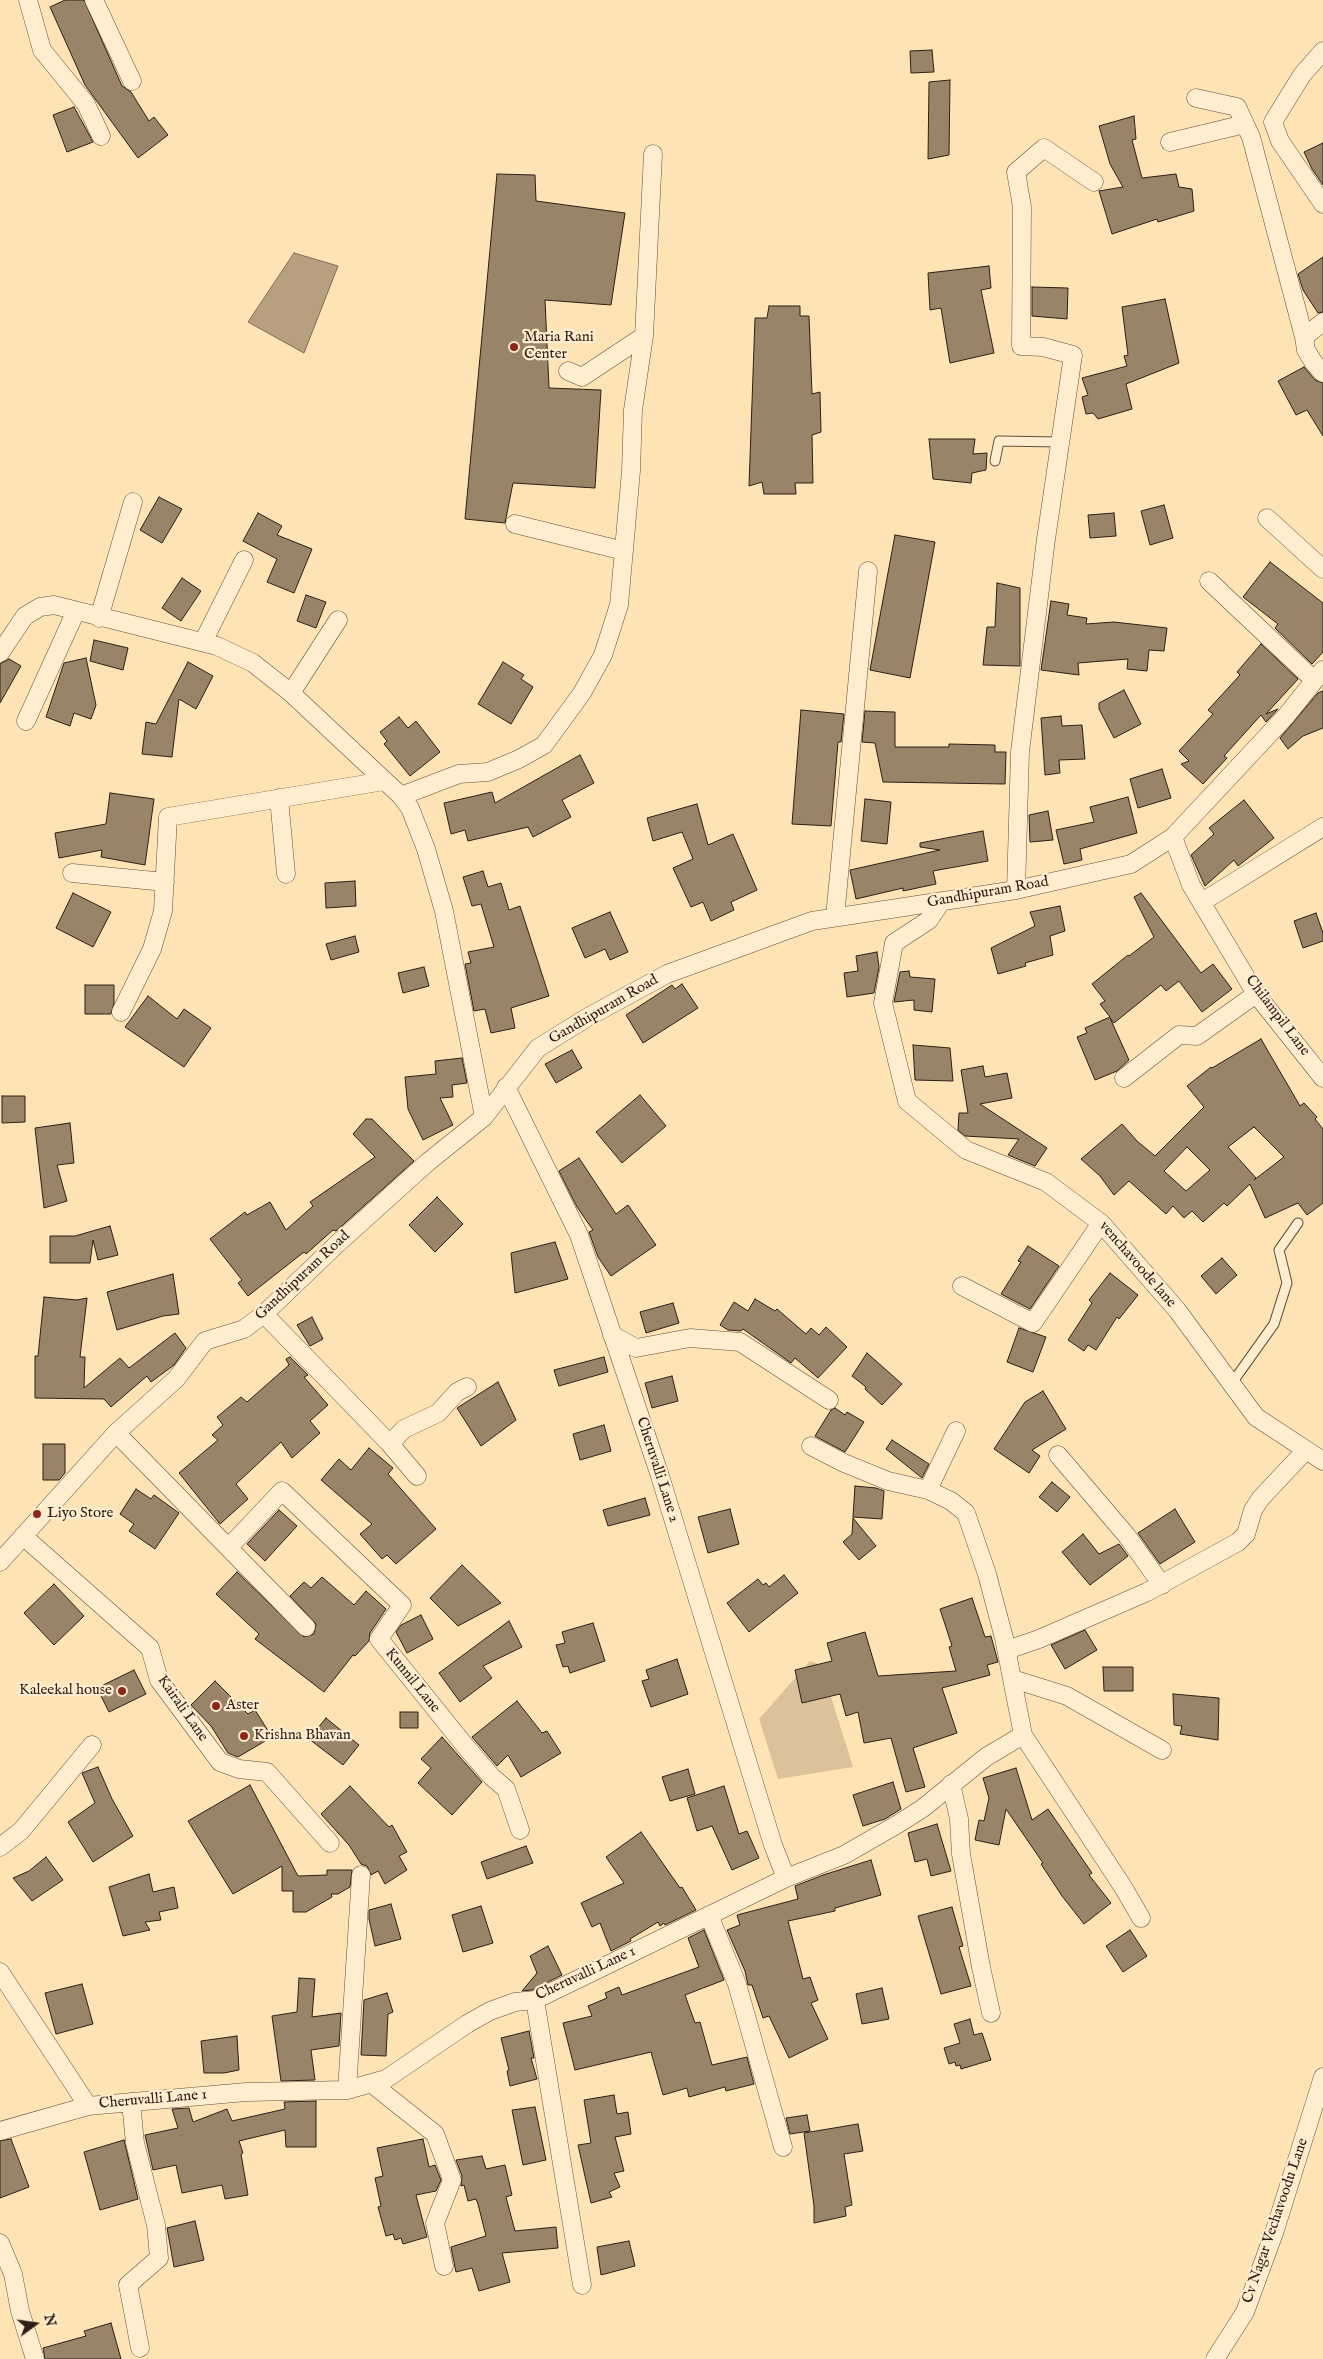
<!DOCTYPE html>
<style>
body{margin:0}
#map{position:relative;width:1323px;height:2359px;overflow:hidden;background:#fee3b5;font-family:"IM FELL English",serif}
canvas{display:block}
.north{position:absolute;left:10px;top:2299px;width:50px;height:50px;-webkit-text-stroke:4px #feedcf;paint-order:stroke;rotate:76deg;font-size:14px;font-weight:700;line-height:20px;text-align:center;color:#2d1e17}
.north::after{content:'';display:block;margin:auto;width:18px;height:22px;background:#2d1e17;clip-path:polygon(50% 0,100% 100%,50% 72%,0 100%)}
</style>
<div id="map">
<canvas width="1323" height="2359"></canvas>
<div class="north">N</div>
</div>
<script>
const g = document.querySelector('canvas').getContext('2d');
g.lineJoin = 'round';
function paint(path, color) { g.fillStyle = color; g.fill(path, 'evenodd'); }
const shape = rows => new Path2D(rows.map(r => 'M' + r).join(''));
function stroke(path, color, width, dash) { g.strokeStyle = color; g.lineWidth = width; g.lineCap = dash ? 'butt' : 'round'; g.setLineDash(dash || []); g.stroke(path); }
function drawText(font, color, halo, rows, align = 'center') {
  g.font = font + ' "IM FELL English",serif'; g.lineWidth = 4.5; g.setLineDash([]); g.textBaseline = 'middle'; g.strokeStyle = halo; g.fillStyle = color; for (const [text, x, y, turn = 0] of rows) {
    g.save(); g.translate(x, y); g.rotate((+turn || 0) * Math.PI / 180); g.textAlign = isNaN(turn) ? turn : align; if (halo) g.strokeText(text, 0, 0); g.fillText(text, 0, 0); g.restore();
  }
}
paint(shape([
 [810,1661,821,1665,853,1767,778,1779,759,1719]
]), '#dac29a');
const water = shape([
 [294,253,338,266,304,353,248,322,294,253]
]);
paint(water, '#b7a07f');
stroke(water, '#806c55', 1);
const building = shape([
 [65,0,84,0,122,86,131,92,149,121,154,117,168,135,138,158,85,85,50,7,65,0],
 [932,50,934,72,911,73,910,51,932,50],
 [950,80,949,155,928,159,929,82,950,80],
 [74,107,93,142,67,152,53,115,74,107],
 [1134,116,1136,139,1132,140,1142,178,1176,174,1179,187,1192,189,1194,211,1158,222,1157,219,1112,234,1099,191,1123,187,1110,164,1099,126,1134,116],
 [1323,143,1323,185,1312,169,1304,152,1323,143],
 [497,174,535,175,536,201,625,213,611,305,545,300,549,388,601,390,595,488,513,483,505,523,465,519,497,174],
 [1323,257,1323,312,1318,313,1303,290,1298,274,1323,257],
 [989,266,991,288,981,290,994,353,950,363,941,308,930,310,928,273,989,266],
 [1032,287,1068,288,1067,319,1032,316,1032,287],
 [1165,299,1179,363,1126,384,1132,409,1098,419,1093,413,1086,414,1082,397,1088,395,1082,378,1127,366,1124,356,1128,355,1122,307,1165,299],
 [769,306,800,306,800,316,809,316,812,394,820,392,821,432,812,435,813,483,795,483,796,494,764,494,762,482,749,486,755,318,767,318,769,306],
 [1304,367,1315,380,1323,383,1323,436,1307,410,1296,415,1278,381,1304,367],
 [929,439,975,439,973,454,987,453,986,470,972,473,971,483,933,479,929,439],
 [159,497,182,509,162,543,140,530,159,497],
 [1164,505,1173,538,1150,545,1141,511,1164,505],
 [258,513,282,526,277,535,312,549,294,593,267,582,277,559,243,541,258,513],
 [1114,513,1116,536,1090,538,1088,515,1114,513],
 [895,535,935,542,910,678,870,670,895,535],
 [1270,562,1323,603,1323,652,1312,664,1275,628,1278,624,1243,597,1270,562],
 [182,578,201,591,181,621,162,608,182,578],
 [997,583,1020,588,1020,666,983,665,987,627,995,627,997,583],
 [306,595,326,602,316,628,297,621,306,595],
 [1051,601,1069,604,1067,615,1087,618,1086,624,1114,622,1167,628,1164,651,1149,650,1147,671,1127,669,1128,659,1078,663,1079,675,1041,670,1051,601],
 [94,640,128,648,123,670,90,661,94,640],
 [1261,644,1298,679,1266,714,1278,709,1266,722,1261,715,1224,756,1227,758,1203,784,1181,764,1189,761,1179,751,1213,714,1208,710,1240,675,1237,672,1261,644],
 [86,658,96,705,91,719,74,713,70,726,46,717,64,663,86,658],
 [9,659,21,666,0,703,0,664,9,659],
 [188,662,213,676,196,709,179,699,172,757,142,754,146,722,156,724,188,662],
 [503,662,524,675,521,679,533,687,511,724,478,704,503,662],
 [1124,690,1141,724,1114,738,1099,709,1099,703,1124,690],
 [1323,691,1323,728,1303,736,1288,749,1280,738,1318,693,1323,691],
 [801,710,844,714,841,742,838,742,831,826,792,824,801,710],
 [865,711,895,712,895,747,949,747,949,744,995,745,995,752,1006,752,1005,784,883,782,875,743,862,742,865,711],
 [1061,716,1062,726,1082,725,1085,759,1059,760,1060,773,1045,775,1041,718,1061,716],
 [399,717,408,728,416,721,440,752,410,776,384,744,387,741,380,732,399,717],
 [580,755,594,783,562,800,571,817,533,837,528,827,468,841,465,830,451,834,444,803,492,792,495,803,580,755],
 [1162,769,1171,798,1138,808,1130,779,1162,769],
 [110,793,154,799,145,865,101,857,102,850,59,858,55,833,106,824,110,793],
 [1128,797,1137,833,1080,849,1082,860,1064,864,1056,830,1094,822,1090,807,1128,797],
 [865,799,891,802,887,844,861,841,865,799],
 [1244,800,1274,838,1238,866,1234,860,1205,886,1191,855,1214,834,1209,828,1244,800],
 [697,804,708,845,733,834,757,890,731,902,734,910,711,921,703,902,691,907,673,868,693,859,682,832,653,841,647,818,697,804],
 [1048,811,1053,840,1030,842,1029,815,1048,811],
 [983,831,988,861,933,871,936,884,903,891,903,888,856,899,850,870,940,850,920,847,920,843,983,831],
 [483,871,488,887,501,883,509,910,520,906,549,996,511,1008,515,1028,491,1033,485,1009,474,1011,465,964,471,963,468,952,494,947,481,904,472,906,463,877,483,871],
 [355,881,356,906,326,908,325,883,355,881],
 [73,893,111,912,93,947,56,928,73,893],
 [1141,893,1201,973,1213,964,1232,989,1202,1012,1179,981,1166,991,1161,985,1114,1023,1110,1018,1129,1060,1117,1071,1095,1080,1077,1037,1087,1033,1085,1028,1110,1017,1100,1004,1105,1001,1092,984,1128,955,1129,956,1154,937,1134,897,1141,893],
 [1060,906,1065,931,1050,936,1053,955,1025,963,1026,966,998,974,991,948,1035,926,1030,912,1060,906],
 [610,912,628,952,610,960,605,949,585,958,572,928,610,912],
 [1316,913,1323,933,1323,941,1303,948,1294,921,1316,913],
 [355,936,359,952,331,960,326,944,355,936],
 [877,952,879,967,874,993,847,997,844,973,858,971,856,956,877,952],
 [424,967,429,986,403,993,398,973,424,967],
 [909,971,910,977,935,979,932,1012,914,1010,914,1000,894,1002,900,972,909,971],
 [682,984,698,1008,643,1043,626,1015,672,985,675,989,682,984],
 [85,985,114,985,114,1003,111,1014,85,1014,85,985],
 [148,996,177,1019,184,1009,211,1028,184,1067,125,1027,148,996],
 [1261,1039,1300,1106,1304,1103,1317,1117,1315,1119,1323,1129,1323,1203,1307,1215,1298,1203,1265,1218,1250,1184,1227,1206,1224,1203,1203,1222,1192,1211,1184,1218,1173,1206,1166,1214,1129,1181,1114,1195,1100,1176,1081,1159,1122,1124,1137,1141,1155,1156,1204,1107,1187,1086,1211,1067,1212,1068,1261,1039],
 [1254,1127,1284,1157,1254,1180,1256,1178,1228,1147,1254,1127],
 [1187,1147,1210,1170,1186,1191,1164,1171,1187,1147],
 [913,1045,950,1048,953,1081,915,1080,913,1045],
 [572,1050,582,1068,556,1083,545,1064,572,1050],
 [462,1058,467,1083,452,1085,453,1097,440,1098,453,1125,423,1140,408,1109,405,1077,436,1074,435,1061,462,1058],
 [983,1066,985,1077,1007,1073,1012,1098,980,1104,1047,1148,1035,1166,1008,1155,1019,1139,965,1136,958,1130,959,1113,968,1113,961,1070,983,1066],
 [640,1095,666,1126,622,1163,596,1132,640,1095],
 [2,1096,25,1096,25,1122,2,1123,2,1096],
 [366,1119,372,1119,414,1161,336,1231,333,1230,306,1254,304,1252,248,1296,238,1283,242,1280,210,1239,245,1212,247,1215,270,1202,286,1230,313,1206,310,1202,375,1157,353,1134,366,1119],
 [70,1123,74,1163,57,1165,67,1201,44,1208,35,1128,70,1123],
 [579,1158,616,1214,628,1205,656,1245,611,1276,598,1257,589,1232,593,1230,577,1207,559,1171,579,1158],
 [437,1197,463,1224,435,1252,409,1225,437,1197],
 [110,1226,118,1255,98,1260,93,1240,90,1263,50,1263,50,1236,75,1236,110,1226],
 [555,1242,568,1279,515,1293,511,1253,555,1242],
 [1028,1246,1059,1266,1030,1309,1001,1294,1021,1262,1018,1261,1028,1246],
 [1222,1258,1237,1275,1216,1294,1201,1276,1222,1258],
 [1110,1273,1138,1295,1119,1319,1117,1317,1096,1350,1088,1345,1084,1351,1068,1340,1092,1303,1089,1300,1110,1273],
 [173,1274,179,1314,163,1316,117,1330,107,1292,173,1274],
 [44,1297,77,1300,87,1298,80,1357,85,1357,84,1388,120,1358,129,1368,175,1333,186,1348,174,1365,151,1382,147,1376,111,1407,104,1399,35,1398,35,1356,38,1356,44,1297],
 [755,1299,775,1311,777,1309,806,1334,811,1328,819,1335,826,1327,847,1347,818,1378,795,1358,791,1363,743,1329,741,1331,728,1330,720,1325,734,1302,748,1311,755,1299],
 [673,1303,679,1323,646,1333,640,1312,673,1303],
 [312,1317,323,1339,310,1346,297,1325,312,1317],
 [1019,1328,1046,1337,1033,1372,1007,1362,1019,1328],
 [867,1353,902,1384,882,1405,865,1389,866,1387,852,1376,867,1353],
 [290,1357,308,1375,304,1377,328,1405,310,1421,320,1433,292,1458,281,1442,236,1484,248,1499,220,1524,179,1473,218,1440,212,1435,223,1425,217,1417,241,1397,247,1402,289,1365,286,1359,290,1357],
 [604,1357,608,1372,559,1386,554,1370,604,1357],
 [672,1376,678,1401,652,1408,645,1383,672,1376],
 [498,1382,516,1420,481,1446,457,1408,498,1382],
 [1043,1391,1066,1429,1032,1450,1040,1456,1029,1473,994,1449,1025,1402,1043,1391],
 [835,1408,845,1415,847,1412,864,1422,845,1452,815,1436,831,1410,835,1408],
 [604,1425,611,1451,580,1460,573,1434,604,1425],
 [892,1440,929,1464,922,1478,886,1449,892,1440],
 [43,1444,65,1444,65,1473,59,1480,43,1480,43,1444],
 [369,1448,393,1468,388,1474,436,1529,396,1564,387,1555,382,1559,360,1534,372,1524,321,1480,339,1459,351,1470,369,1448],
 [1052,1482,1070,1497,1057,1512,1039,1497,1052,1482],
 [855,1486,876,1488,884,1491,882,1519,853,1517,855,1486],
 [136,1489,151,1499,154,1495,179,1513,155,1549,129,1531,134,1524,120,1514,136,1489],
 [645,1498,650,1515,608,1526,603,1510,645,1498],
 [730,1509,739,1544,708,1553,698,1517,730,1509],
 [1175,1509,1195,1542,1160,1564,1138,1533,1175,1509],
 [279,1510,297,1526,265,1561,247,1544,279,1510],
 [853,1518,876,1546,859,1560,843,1542,852,1534,853,1518],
 [1083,1534,1099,1554,1119,1544,1128,1556,1090,1585,1062,1552,1083,1534],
 [462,1565,501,1603,458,1626,430,1598,462,1565],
 [237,1572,304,1637,314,1634,316,1624,290,1596,304,1582,311,1588,322,1577,354,1605,366,1591,386,1609,370,1633,369,1641,355,1656,353,1655,324,1692,255,1639,259,1634,216,1594,237,1572],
 [784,1575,798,1593,749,1632,727,1603,758,1579,763,1585,766,1583,769,1587,784,1575],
 [54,1584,84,1616,54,1645,24,1613,54,1584],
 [972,1598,985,1637,991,1636,998,1662,987,1665,990,1675,942,1688,957,1733,913,1748,925,1787,906,1792,891,1738,864,1743,858,1712,846,1716,840,1694,802,1703,795,1670,832,1661,827,1643,865,1632,878,1676,956,1671,949,1647,952,1646,940,1609,972,1598],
 [421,1615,433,1639,407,1653,396,1632,401,1625,421,1615],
 [509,1621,522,1647,483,1666,492,1678,460,1702,439,1673,509,1621],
 [593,1623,605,1661,570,1673,568,1666,563,1667,556,1645,565,1643,562,1632,593,1623],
 [1085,1630,1097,1650,1065,1669,1051,1645,1085,1630],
 [677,1659,688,1694,651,1707,642,1681,649,1679,646,1670,677,1659],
 [1103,1667,1133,1667,1133,1691,1104,1691,1103,1667],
 [134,1670,146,1694,109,1712,97,1688,134,1670],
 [215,1681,248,1714,255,1710,272,1737,238,1757,228,1753,211,1726,191,1705,215,1681],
 [1173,1694,1219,1698,1218,1740,1180,1734,1182,1726,1174,1725,1173,1694],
 [517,1701,542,1733,547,1731,561,1753,521,1777,508,1755,497,1766,472,1737,517,1701],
 [400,1712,418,1712,418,1728,400,1728,400,1712],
 [326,1718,359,1745,343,1765,309,1739,326,1718],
 [442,1737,482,1782,452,1815,418,1783,431,1768,421,1759,442,1737],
 [98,1767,112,1799,133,1836,93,1862,68,1822,95,1803,82,1773,98,1767],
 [1016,1768,1032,1820,1048,1809,1092,1873,1089,1875,1111,1903,1084,1924,1062,1896,1041,1864,1043,1863,1006,1809,999,1845,975,1840,979,1820,984,1821,989,1798,983,1778,1016,1768],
 [688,1769,695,1794,670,1801,662,1777,688,1769],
 [893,1782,901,1809,885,1819,863,1826,853,1795,893,1782],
 [250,1785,298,1876,327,1875,327,1870,352,1870,350,1887,338,1894,331,1894,332,1897,306,1912,293,1912,293,1891,282,1891,282,1866,233,1894,188,1821,250,1785],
 [350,1786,389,1827,392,1825,407,1852,399,1856,407,1870,385,1884,378,1871,371,1875,367,1866,361,1864,349,1845,321,1814,350,1786],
 [724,1786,739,1834,747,1831,759,1858,732,1870,712,1826,697,1831,687,1798,724,1786],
 [937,1824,951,1871,931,1876,927,1859,915,1862,908,1833,937,1824],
 [641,1832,680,1888,682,1887,696,1910,665,1925,664,1923,660,1926,658,1922,630,1939,631,1941,611,1951,600,1923,592,1927,581,1903,624,1883,606,1857,641,1832],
 [526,1846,533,1863,487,1879,481,1862,526,1846],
 [46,1857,63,1880,32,1901,13,1878,29,1871,46,1857],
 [871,1860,881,1895,835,1908,835,1911,788,1921,803,1979,810,1977,818,2000,811,2003,828,2039,789,2058,769,2016,763,2018,752,1985,748,1985,745,1971,727,1930,740,1925,737,1915,798,1899,795,1886,823,1875,871,1860],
 [149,1874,153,1892,174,1887,178,1908,159,1912,161,1920,145,1922,150,1930,123,1936,109,1887,149,1874],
 [391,1904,401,1939,375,1946,369,1919,369,1910,391,1904],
 [481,1906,493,1943,463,1952,452,1915,481,1906],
 [952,1907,963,1946,959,1947,971,1986,941,1994,918,1916,952,1907],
 [704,1930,724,1980,685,1995,695,2023,700,2022,712,2065,747,2057,754,2084,726,2091,725,2087,689,2097,687,2088,663,2095,651,2052,575,2070,563,2023,592,2016,588,2006,607,1998,605,1993,619,1987,622,1995,699,1967,688,1938,704,1930],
 [1130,1930,1147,1956,1123,1972,1106,1946,1130,1930],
 [548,1946,562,1975,532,1990,522,1991,537,1973,530,1956,548,1946],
 [299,1978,315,1979,312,2017,341,2013,339,2046,311,2050,315,2080,281,2081,272,2016,297,2012,299,1978],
 [82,1984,93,2024,56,2034,45,1993,82,1984],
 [882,1988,889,2019,862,2024,856,1994,882,1988],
 [387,1993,393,2012,388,2014,386,2056,361,2055,364,2000,387,1993],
 [970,2019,974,2035,982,2033,991,2060,961,2069,960,2065,956,2066,955,2062,949,2064,944,2048,960,2043,954,2024,970,2019],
 [529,2031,534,2058,531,2058,537,2079,510,2086,507,2071,509,2070,501,2038,529,2031],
 [237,2036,239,2070,224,2073,204,2073,201,2041,237,2036],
 [614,2095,617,2114,628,2112,631,2134,615,2137,624,2171,614,2173,620,2187,609,2192,612,2197,591,2203,578,2145,591,2143,584,2100,614,2095],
 [316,2101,316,2147,286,2147,285,2130,239,2141,243,2153,241,2154,248,2195,225,2199,222,2185,182,2193,176,2165,153,2170,145,2135,178,2128,172,2109,189,2108,193,2122,227,2109,232,2121,285,2109,284,2102,316,2101],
 [535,2107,546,2160,523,2165,512,2110,535,2107],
 [807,2115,810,2131,790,2134,786,2118,807,2115],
 [858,2124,863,2151,844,2154,852,2205,845,2207,846,2216,814,2223,814,2206,804,2133,858,2124],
 [11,2139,29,2187,0,2198,0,2141,11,2139],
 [423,2139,429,2167,435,2165,441,2180,436,2191,416,2195,427,2237,403,2244,401,2238,395,2240,393,2234,386,2236,378,2207,381,2206,375,2178,383,2176,377,2148,423,2139],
 [124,2140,138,2199,100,2210,84,2152,124,2140],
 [482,2156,486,2169,505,2165,512,2195,506,2197,515,2231,556,2227,558,2248,502,2253,510,2282,479,2291,472,2268,456,2272,451,2247,486,2236,478,2204,476,2199,468,2201,464,2185,461,2186,462,2176,456,2160,482,2156],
 [195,2221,204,2260,174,2267,167,2228,195,2221],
 [629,2241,635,2266,601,2275,597,2247,629,2241],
 [111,2323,121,2359,45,2359,43,2348,86,2336,84,2331,111,2323]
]);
paint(building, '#9a8469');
stroke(building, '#2d1e17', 1);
const service = shape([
 [995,461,999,441,1060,442],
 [1232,1383,1274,1324,1287,1283,1279,1250,1298,1223]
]);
const minor = shape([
 [28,0,42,50,86,104,101,136],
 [94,0,132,81],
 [1323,51,1302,75,1273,122,1280,141,1323,204],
 [1196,98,1237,107,1251,137,1304,337],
 [1170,142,1245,124],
 [1323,322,1304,337,1306,350,1314,363,1323,373],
 [568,371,582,377,644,336],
 [1267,518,1323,569],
 [515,524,624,551],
 [1209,581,1314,680],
 [99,618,133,502],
 [203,642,244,560],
 [0,653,25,616,40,607,54,605,217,646,253,663,291,693,401,796,410,808,426,849,444,911,484,1117],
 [291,693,338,620],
 [26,721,76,611],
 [401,796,459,774,488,772,519,759,544,745,582,693,603,655,619,605,631,471,633,410,644,336,653,154],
 [279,798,286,874],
 [1173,837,1191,885,1256,994,1323,1078],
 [72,873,165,882],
 [1016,890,1020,752,1046,539,1073,355,1043,347,1021,346,1022,207,1016,172,1044,148,1094,182],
 [941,902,929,920,894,943,883,1003,907,1101,966,1150,1046,1182,1101,1223,1177,1310,1256,1417,1323,1461],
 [1202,902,1323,827],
 [835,917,868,571],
 [121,1012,152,949,163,911,168,817,384,781],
 [1124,1078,1179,1035,1197,1036,1256,994],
 [962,1286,1033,1323,1101,1223],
 [264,1314,390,1444,417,1476],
 [612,1335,636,1348,690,1338,740,1342,829,1400],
 [116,1433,306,1627],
 [390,1444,404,1429,438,1413,457,1392,467,1387],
 [811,1446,844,1463,888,1481,928,1490,951,1501,966,1513,987,1574,1004,1638,1023,1735],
 [1058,1455,1127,1536,1162,1585],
 [928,1490,956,1431],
 [23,1536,150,1648,159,1680,220,1762,239,1769,267,1772,330,1843],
 [229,1547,282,1491,402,1605,379,1639,466,1747,492,1777,506,1789,520,1830],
 [0,1562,116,1433,176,1379,205,1341,244,1329,264,1314,336,1245,428,1162,484,1117,538,1048,588,1017,667,974,812,921,1016,890,1131,864,1173,837,1286,716,1323,670],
 [1007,1650,1039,1639,1147,1592,1238,1542,1246,1534,1253,1510,1261,1498,1306,1450],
 [1013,1679,1067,1696,1162,1750],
 [951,1784,959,1819,961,1854,981,1967,991,2013],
 [0,1847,21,1831,92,1745],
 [786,1878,844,1855,898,1824,923,1808,986,1757,1023,1735,1123,1887,1141,1918],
 [709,1915,737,1984,783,2147],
 [0,1972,88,2106,246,2092,347,2090,361,1875],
 [535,2000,582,2285],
 [371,2083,435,2134,452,2180,435,2223,444,2266],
 [347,2090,386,2079,467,2024,490,2011,515,2002,535,2000,786,1878,773,1845,660,1476,579,1235,506,1087],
 [131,2102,135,2143,156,2225,159,2258,128,2285,140,2348],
 [0,2131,88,2106],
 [0,2243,13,2274,20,2311,35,2359],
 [1215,2359,1245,2312,1274,2233,1323,2077]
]);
stroke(service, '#614f3e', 11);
stroke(minor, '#614f3e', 19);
stroke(service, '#feedcf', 9);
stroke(minor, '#feedcf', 18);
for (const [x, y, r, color] of [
 [514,347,5,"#8f2418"],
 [37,1514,5,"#8f2418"],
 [122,1691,5,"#8f2418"],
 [216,1706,5,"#8f2418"],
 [244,1736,5,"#8f2418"]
]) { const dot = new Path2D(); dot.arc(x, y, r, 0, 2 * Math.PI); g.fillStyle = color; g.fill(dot); stroke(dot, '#feedcf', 2); }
drawText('15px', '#2d1e17', '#feedcf', [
 ["Maria Rani",524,338],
 ["Center",524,355],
 ["Liyo Store",47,1514],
 ["Kaleekal house",112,1691,"right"],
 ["Aster",226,1706],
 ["Krishna Bhavan",254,1736]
], 'left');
drawText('15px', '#2d1e17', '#feedcf', [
 ["Gandhipuram Road",988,893,-10],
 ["Gandhipuram Road",604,1010,-30],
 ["Chilampil Lane",1277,1016,53],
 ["venchavoode lane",1137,1265,49],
 ["Gandhipuram Road",303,1276,-43],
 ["Cheruvalli Lane 2",657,1470,72],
 ["Kunnil Lane",412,1681,51],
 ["Kairali Lane",182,1709,55],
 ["Cheruvalli Lane 1",586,1974,-25],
 ["Cheruvalli Lane 1",153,2100,-5],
 ["Cv Nagar Vechavoodu Lane",1276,2221,-71]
]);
</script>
